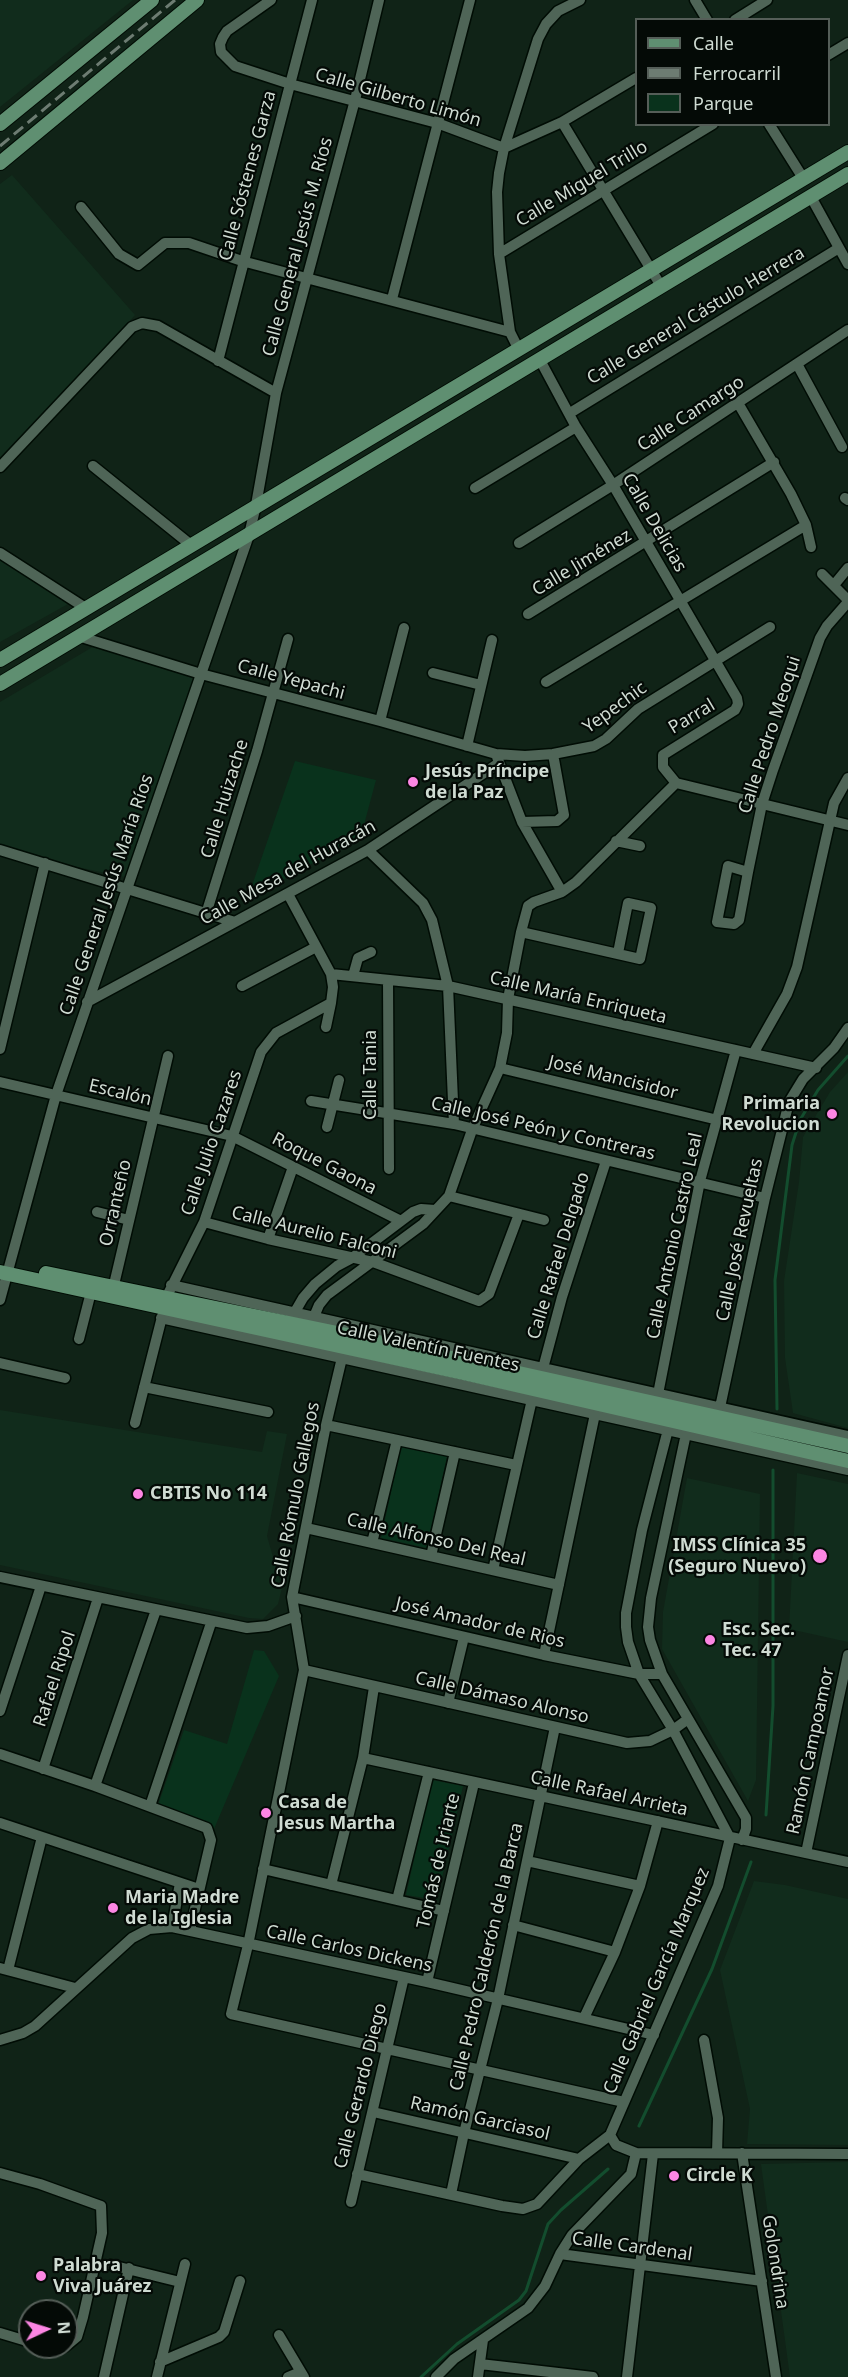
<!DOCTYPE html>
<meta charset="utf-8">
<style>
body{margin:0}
#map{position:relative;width:848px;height:2377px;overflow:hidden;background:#102317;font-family:"Noto Sans",sans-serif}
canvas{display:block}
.legend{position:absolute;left:635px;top:18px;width:195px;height:108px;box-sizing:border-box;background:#040a06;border:2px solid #555e58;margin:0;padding:8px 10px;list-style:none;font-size:18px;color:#cfdbd2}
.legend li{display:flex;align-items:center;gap:12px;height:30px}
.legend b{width:30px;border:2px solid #555e58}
.north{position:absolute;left:18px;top:2299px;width:60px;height:60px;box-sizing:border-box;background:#040a06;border:2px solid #555e58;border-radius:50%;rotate:86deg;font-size:16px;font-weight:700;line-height:24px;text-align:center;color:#cfdbd2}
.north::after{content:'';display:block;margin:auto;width:21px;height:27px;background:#fc86e3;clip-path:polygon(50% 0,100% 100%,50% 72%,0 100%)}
</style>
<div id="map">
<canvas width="848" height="2377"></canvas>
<ul class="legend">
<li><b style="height:8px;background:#5f8f71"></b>Calle</li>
<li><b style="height:8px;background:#6d7c72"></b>Ferrocarril</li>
<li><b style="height:16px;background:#09321c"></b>Parque</li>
</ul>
<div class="north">N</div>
</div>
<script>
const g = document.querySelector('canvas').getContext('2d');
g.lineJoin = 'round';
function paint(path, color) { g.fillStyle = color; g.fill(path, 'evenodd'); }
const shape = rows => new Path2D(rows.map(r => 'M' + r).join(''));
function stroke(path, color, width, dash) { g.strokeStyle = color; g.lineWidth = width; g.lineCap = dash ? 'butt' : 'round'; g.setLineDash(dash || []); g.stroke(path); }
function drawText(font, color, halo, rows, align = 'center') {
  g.font = font + ' "Noto Sans",sans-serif'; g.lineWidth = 4.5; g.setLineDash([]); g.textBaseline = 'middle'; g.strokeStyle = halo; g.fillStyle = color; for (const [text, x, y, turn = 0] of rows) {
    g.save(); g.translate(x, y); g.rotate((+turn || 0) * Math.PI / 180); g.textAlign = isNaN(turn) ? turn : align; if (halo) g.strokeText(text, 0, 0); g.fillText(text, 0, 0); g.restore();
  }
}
paint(shape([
 [0,0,133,0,0,107],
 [12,175,135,315,0,466,0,184],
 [0,558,68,604,0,642],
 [106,639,196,672,125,877,0,851,0,702],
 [848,1072,848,1428,793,1413,785,1358,784,1281,799,1182,803,1137,830,1092],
 [0,1410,262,1452,267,1431,287,1434,267,1536,282,1588,278,1604,263,1619,249,1618,0,1565],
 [797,1473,848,1484,848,1642,789,1629],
 [687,1478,760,1494,756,1780,748,1801,662,1649,663,1612],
 [754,1881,785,1885,848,1899,848,2145,747,2144,750,2109,720,1970],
 [848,2162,848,2377,790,2377,761,2164]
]), '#112c1c');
paint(shape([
 [295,761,376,780,361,836,247,900],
 [401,1446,447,1456,427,1548,381,1538],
 [254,1650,264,1651,279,1676,214,1829,158,1805,184,1730,227,1744],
 [432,1780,463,1786,437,1900,406,1895]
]), '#09321c');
stroke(shape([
 [777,1409,775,1280,792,1145,800,1120,818,1090,848,1056],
 [766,1815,773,1706,773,1470],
 [639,2126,712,1969,751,1862],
 [421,2377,457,2344,519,2300,526,2291,548,2224,561,2210,608,2169]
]), '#134d2e', 3);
const minor = shape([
 [271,0,227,31,223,37,220,44,221,52,235,66,290,84,437,123,504,148,562,122,636,78],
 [695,0,707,20],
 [735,20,767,0],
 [828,55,848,43],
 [562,122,661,286],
 [769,124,803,178],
 [811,197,848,264],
 [81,207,119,254,138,265,165,243,189,243,242,261,510,332],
 [499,254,713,124],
 [392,299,470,0],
 [518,348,510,332,499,254,497,192,499,173,504,148,538,39,546,24,558,11,580,0],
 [540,360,576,427,613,485,737,698,738,704,735,710,663,755,663,767,676,783],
 [218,361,312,0],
 [797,364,842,447],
 [738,403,791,494,806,525,811,547],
 [570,413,839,248],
 [93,466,191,545],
 [0,467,132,327,142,323,158,326,276,393],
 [475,488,576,427],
 [845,498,848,500],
 [519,543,613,485,848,330],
 [0,553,84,607],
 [822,574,848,600],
 [834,585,848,568],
 [528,614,774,462],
 [78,636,201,674,380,721,496,754,525,756,553,754,594,746,606,739,638,709,770,627],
 [433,673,481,685],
 [546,682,806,525],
 [380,721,404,628],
 [467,746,492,640],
 [497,757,522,822,562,892],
 [676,783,848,825],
 [522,822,557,821,564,815,553,754],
 [616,841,640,846],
 [0,850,235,922],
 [368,850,423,903,432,920,448,986,454,1124],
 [748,872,728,866,717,922,734,924,739,920,748,872,762,804,773,770,820,638,827,626,848,602],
 [206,914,257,751,288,639],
 [521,932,640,959,651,908,628,903,618,953],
 [331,974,448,986,816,1068],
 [353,976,358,958,371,952],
 [388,980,389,1169],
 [242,986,316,947],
 [87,1002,368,850,499,763],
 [326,1027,331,1003],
 [0,1049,45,863],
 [753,1054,787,994,797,967,834,803,848,778],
 [500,1068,718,1120],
 [0,1082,232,1136,401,1221],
 [311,1101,454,1124,765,1198],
 [327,1127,339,1080],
 [449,1196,544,1220],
 [97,1212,129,1220],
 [204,1222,268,1239,373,1262,479,1301,489,1294,519,1214],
 [268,1239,293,1167],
 [171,1285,848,1436],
 [169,1292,204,1222,261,1052,276,1033,331,1003,333,987,331,974,288,894],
 [112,1293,168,1056],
 [0,1300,56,1095,249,535,256,505,276,393,355,100,379,0],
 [292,1317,303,1298,315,1284,337,1266,352,1258,413,1212,421,1209,435,1210],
 [161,1318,848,1470],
 [307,1333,319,1305,327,1295,423,1224,449,1196,472,1130,500,1068,507,1033,508,999,521,932,528,906,534,902,562,892,576,882,676,783],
 [79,1339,91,1292],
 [346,1341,326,1425,292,1597,304,1670,248,1945,231,2014,624,2102],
 [0,1363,65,1378],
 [542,1372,562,1297,606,1161],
 [144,1387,268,1412],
 [658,1394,700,1181,736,1050],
 [719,1412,765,1198,789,1102,803,1079,834,1048,848,1028],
 [135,1423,163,1313],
 [326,1425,516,1465],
 [687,1429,651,1598,648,1627,650,1640,662,1674,746,1818,746,1829,742,1840],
 [306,1528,559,1585],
 [372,1543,397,1440],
 [431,1556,455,1452],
 [493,1570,533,1395],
 [0,1577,247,1628,268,1626,296,1616],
 [292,1597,544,1655,639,1674,662,1674],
 [544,1655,595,1414],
 [304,1670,627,1743,650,1741,673,1730,688,1719],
 [448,1703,464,1637],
 [0,1711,41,1586],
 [0,1754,95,1786,207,1828,211,1840,190,1930],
 [363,1758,848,1862],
 [43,1769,98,1598],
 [95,1786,156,1610],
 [150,1806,211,1623],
 [0,1823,199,1889],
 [806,1853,848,1655],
 [527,1861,640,1886],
 [263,1869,444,1911],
 [331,1885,363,1758,374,1687],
 [397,1900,429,1772],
 [513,1925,615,1952],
 [172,1927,180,1883],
 [0,1968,75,1988],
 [8,1970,42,1837],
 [427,1982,474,1783],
 [584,2018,615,1952,640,1886,658,1821],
 [0,2040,23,2033,35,2026,132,1938,149,1929,172,1927,427,1982,654,2035],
 [704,2040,718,2118,717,2153],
 [373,2112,579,2159],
 [610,2135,616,2145,636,2153,848,2154],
 [742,2153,776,2377],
 [0,2173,40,2184,101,2206,102,2233,83,2317,77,2337,66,2346],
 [357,2174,502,2206,523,2209,537,2204,579,2159,610,2135,718,1886,730,1838,673,1730,639,1674,628,1642,626,1627,626,1613,642,1530,672,1414],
 [451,2194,464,2133,498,1999,555,1727],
 [351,2202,404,1977],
 [560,2254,762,2281],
 [111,2265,180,2282],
 [0,2333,30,2342],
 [279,2335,304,2377],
 [49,2347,65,2347],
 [160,2362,219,2337,224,2332,240,2281],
 [480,2364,593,2377],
 [104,2377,129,2268],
 [157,2377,185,2264],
 [288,2377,300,2372],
 [436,2377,454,2359,528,2308,545,2286,560,2254,572,2235,631,2174,636,2153],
 [478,2377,483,2340],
 [627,2377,653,2154]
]);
const major = shape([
 [0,124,152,0],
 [0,163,197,0],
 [0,660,848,152],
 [0,684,848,174],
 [0,1272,463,1373,848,1461],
 [46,1273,347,1335,848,1446]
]);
stroke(minor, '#000c04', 13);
stroke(major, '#000c04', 16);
stroke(minor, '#4f6557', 10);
stroke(major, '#5f8f71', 14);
stroke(shape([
 [0,146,175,0]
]), '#6d7c72', 3, [12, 6]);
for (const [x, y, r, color] of [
 [413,782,6,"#fc86e3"],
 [832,1114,6,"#fc86e3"],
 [138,1494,6,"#fc86e3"],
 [820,1556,8,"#fc86e3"],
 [710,1640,6,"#fc86e3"],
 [266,1813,6,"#fc86e3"],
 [113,1908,6,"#fc86e3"],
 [674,2176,6,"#fc86e3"],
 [41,2276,6,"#fc86e3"]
]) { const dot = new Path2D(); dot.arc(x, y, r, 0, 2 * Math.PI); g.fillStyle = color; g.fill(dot); stroke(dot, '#040a06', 2); }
drawText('18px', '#cfdbd2', '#040a06', [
 ["Calle Gilberto Limón",398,98,16],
 ["Calle Sóstenes Garza",248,176,-75],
 ["Calle Miguel Trillo",582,184,-31],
 ["Calle General Jesús M. Ríos",298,247,-75],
 ["Calle General Cástulo Herrera",696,316,-31],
 ["Calle Camargo",691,414,-33],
 ["Calle Delicias",654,523,60],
 ["Calle Jiménez",582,563,-31],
 ["Calle Yepachi",291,680,15],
 ["Yepechic",615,708,-36],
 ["Parral",692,717,-31],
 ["Calle Pedro Meoqui",770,735,-72],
 ["Calle Huizache",225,799,-73],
 ["Calle Mesa del Huracán",288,873,-29],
 ["Calle General Jesús María Ríos",107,895,-71],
 ["Calle María Enriqueta",578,998,13],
 ["Calle Tania",371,1075,-90],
 ["José Mancisidor",613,1078,14],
 ["Escalón",120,1093,13],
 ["Calle José Peón y Contreras",543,1129,13],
 ["Calle Julio Cazares",212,1143,-71],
 ["Roque Gaona",324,1164,27],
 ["Orranteño",116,1203,-77],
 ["Calle Aurelio Falconi",314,1233,14],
 ["Calle Antonio Castro Leal",675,1236,-78],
 ["Calle José Revueltas",740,1240,-78],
 ["Calle Rafael Delgado",559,1256,-73],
 ["Calle Valentín Fuentes",428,1347,12],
 ["Calle Rómulo Gallegos",296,1495,-79],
 ["Calle Alfonso Del Real",436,1540,13],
 ["José Amador de Rios",480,1623,13],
 ["Rafael Ripol",55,1679,-72],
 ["Calle Dámaso Alonso",502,1698,13],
 ["Ramón Campoamor",811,1751,-78],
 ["Calle Rafael Arrieta",609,1794,12],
 ["Tomás de Iriarte",439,1861,-77],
 ["Calle Carlos Dickens",349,1949,12],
 ["Calle Pedro Calderón de la Barca",487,1957,-77],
 ["Calle Gabriel García Marquez",657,1981,-67],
 ["Calle Gerardo Diego",361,2086,-76],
 ["Ramón Garciasol",480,2119,13],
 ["Calle Cardenal",632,2247,8],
 ["Golondrina",775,2262,81]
]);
drawText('bold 18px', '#cfdbd2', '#040a06', [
 ["Jesús Príncipe",425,772],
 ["de la Paz",425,793],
 ["Primaria",820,1104,"right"],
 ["Revolucion",820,1125,"right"],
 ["CBTIS No 114",150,1494],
 ["IMSS Clínica 35",806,1546,"right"],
 ["(Seguro Nuevo)",806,1567,"right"],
 ["Esc. Sec.",722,1630],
 ["Tec. 47",722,1651],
 ["Casa de",278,1803],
 ["Jesus Martha",278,1824],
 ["Maria Madre",125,1898],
 ["de la Iglesia",125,1919],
 ["Circle K",686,2176],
 ["Palabra",53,2266],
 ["Viva Juárez",53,2287]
], 'left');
</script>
